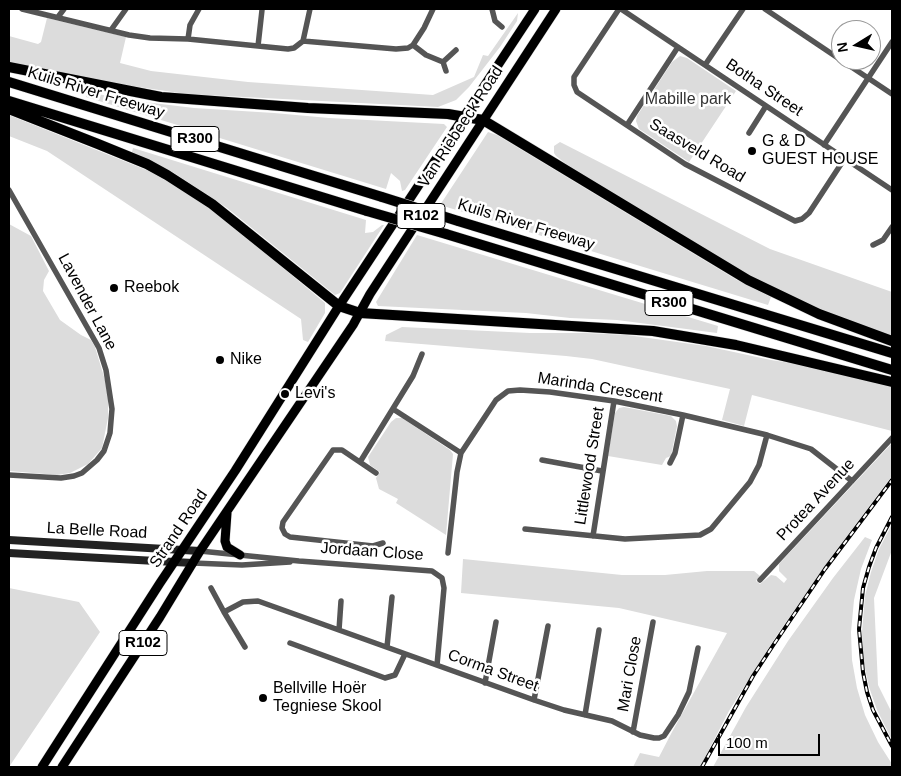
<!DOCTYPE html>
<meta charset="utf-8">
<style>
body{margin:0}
#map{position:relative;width:901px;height:776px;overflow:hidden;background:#fff;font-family:Arial,sans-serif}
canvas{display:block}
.frame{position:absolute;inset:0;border:10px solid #000;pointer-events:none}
.north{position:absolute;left:831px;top:20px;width:50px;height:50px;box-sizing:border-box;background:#fff;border:1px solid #999;border-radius:50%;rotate:261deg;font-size:14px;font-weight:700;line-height:20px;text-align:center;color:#000}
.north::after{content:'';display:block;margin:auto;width:18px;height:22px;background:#000;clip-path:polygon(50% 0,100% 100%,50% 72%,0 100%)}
.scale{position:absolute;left:718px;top:734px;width:102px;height:22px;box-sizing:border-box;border:2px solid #000;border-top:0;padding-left:6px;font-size:15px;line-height:18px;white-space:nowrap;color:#000;-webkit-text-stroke:4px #fff;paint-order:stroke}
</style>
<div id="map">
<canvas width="901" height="776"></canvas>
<div class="frame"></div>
<div class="north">N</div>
<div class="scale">100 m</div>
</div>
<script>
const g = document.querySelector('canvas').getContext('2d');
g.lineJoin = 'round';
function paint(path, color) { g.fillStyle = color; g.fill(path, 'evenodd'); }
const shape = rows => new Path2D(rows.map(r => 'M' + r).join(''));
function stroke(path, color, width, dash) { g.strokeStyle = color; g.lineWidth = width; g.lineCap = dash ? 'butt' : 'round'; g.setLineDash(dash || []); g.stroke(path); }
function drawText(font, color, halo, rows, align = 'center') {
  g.font = font + ' Arial,sans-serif'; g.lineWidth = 5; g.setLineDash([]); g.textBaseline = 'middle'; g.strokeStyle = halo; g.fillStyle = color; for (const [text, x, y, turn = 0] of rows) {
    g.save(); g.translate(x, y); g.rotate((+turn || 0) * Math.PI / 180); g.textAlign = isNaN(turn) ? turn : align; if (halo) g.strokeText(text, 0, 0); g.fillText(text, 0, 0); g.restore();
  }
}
paint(shape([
 [518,13,517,21,500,47,469,87,456,100,438,107,186,94,125,85,9,62,9,36,38,44,41,42,47,18,126,37,120,63,151,71,248,82,433,95,474,77,483,55,488,56],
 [680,56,687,58,736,91,689,162,639,129,636,121,637,116,672,62],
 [88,92,128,100,194,108,274,113,329,118,444,124,447,127,405,190,402,191,400,181,391,173,386,189,86,97],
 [9,115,149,171,189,193,226,220,325,303,325,313,308,342,303,340,301,319,47,151,9,136],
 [488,132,497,135,737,280,771,297,768,305,440,205],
 [560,142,770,249,892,292,892,337,831,314,757,280,617,196,566,164,556,156,554,153,554,146],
 [133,148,366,220,365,233,373,232,382,225,384,225,340,293,335,295,227,208,174,173,132,152],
 [9,224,31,236,49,271,44,280,43,291,60,320,81,335,91,340,95,347,105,380,108,399,108,418,102,448,88,464,70,473,57,475,9,471],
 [417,235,718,326,717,333,617,320,570,318,526,313,378,306,376,302],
 [402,327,530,333,586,333,627,335,706,346,771,360,809,366,892,387,892,431,752,395,744,426,722,420,730,389,592,359,566,356,385,341,386,335],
 [624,407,671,416,676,421,677,426,671,456,666,458,662,465,608,456,615,413,619,408],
 [396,418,402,418,450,450,453,454,446,535,396,503,398,499,379,489,376,478,380,472,370,465,368,457,391,422],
 [892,443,892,476,832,556,775,638,729,711,700,767,633,767,640,753,659,757,672,732,727,633,619,608,461,593,463,559,622,575,665,575,707,571,754,571,760,576,756,581,760,584,771,575,776,576,784,583,787,579,779,571,779,564],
 [892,524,892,550,874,598,878,685,892,713,892,740,877,710,869,687,863,659,862,632,865,596,871,572,879,549],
 [865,537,872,540,861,569,854,600,851,632,852,660,857,688,865,715,878,742,892,764,892,767,713,767,746,707,788,641,833,578],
 [9,588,79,602,100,632,9,767]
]), '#dcdcdc');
const primary = shape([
 [227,513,225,541,227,547,240,555],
 [42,767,160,583,235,471,339,306,535,9],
 [62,767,160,617,200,551,353,325,370,294,556,9]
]);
const highway = shape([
 [9,67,161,97,308,108,448,114,483,120,748,280,819,314,892,341],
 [9,82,382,197],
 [9,101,367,211],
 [9,109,98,144,147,164,167,175,212,204,339,306,360,313,653,331,736,345,892,382],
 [458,221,892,353],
 [446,234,892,370]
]);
stroke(primary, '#dbdbdb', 10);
stroke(highway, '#dbdbdb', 11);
stroke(shape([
 [22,9,129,35,150,38,188,39,288,49,294,48,303,41,396,49,408,48,413,45,424,28,433,9],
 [492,9,495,21,502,27],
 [619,9,574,77,574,85,577,92,685,164,795,221,802,219,809,213,845,158],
 [621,9,892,190],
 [765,9,841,60],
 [58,17,64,9],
 [111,30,126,9],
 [188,39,190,25,199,9],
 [303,41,310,9],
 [413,45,426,55,443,62,456,50],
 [258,46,262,10],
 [841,60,892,94],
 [443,62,446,71],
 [705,65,743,9],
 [627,125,678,47],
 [749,133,766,106],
 [824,145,892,42],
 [9,190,99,348,106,370,112,409,110,433,104,451,97,460,82,473,74,476,61,478,9,475],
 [873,245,883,240,892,227],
 [393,409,461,453],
 [542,460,602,471],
 [360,462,413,376,422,354],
 [670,463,675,453,683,415],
 [376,473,342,450,333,450,283,522,282,528,285,534,290,537,373,546,383,543],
 [525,529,625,539,700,535,711,529,750,482,759,465,767,435],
 [593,536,614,401],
 [200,551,299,561,432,571,442,578,444,588,437,665],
 [448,553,457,472,461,453,496,400,508,391,520,390,550,392,614,401,683,415,767,435,811,449,852,481],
 [193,563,242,565,290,562],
 [760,580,892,438],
 [211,588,224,612],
 [339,630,341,601],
 [290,643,385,678,395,675,405,654],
 [245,647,224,612,243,602,258,601,534,700,564,710,612,721,640,735,654,738,659,738,664,736,678,715,689,692,698,648],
 [387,647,392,597],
 [485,683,496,622],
 [534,700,548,626],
 [585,715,599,630],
 [633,732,653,622]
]), '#555', 5.5);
stroke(shape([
 [9,540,200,551],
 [9,553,193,563]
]), '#222', 8);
stroke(primary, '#000', 9);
stroke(highway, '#000', 10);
const rail = shape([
 [892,517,876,548,869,567,863,588,859,629,863,672,867,692,873,710,892,746],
 [702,767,753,676,774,644,825,569,892,480]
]);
stroke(rail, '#000', 4);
stroke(rail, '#fff', 2, [5.5]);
const highwayBridge = shape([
 [382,197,458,221],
 [367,211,446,234]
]);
stroke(highwayBridge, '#dbdbdb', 11, []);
stroke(highwayBridge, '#000', 10);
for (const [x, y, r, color] of [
 [752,151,5,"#000"],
 [114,288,5,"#000"],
 [220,360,5,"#000"],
 [285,394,5,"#000"],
 [263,698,5,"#000"]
]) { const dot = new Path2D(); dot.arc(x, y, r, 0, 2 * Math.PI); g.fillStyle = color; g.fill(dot); stroke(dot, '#fff', 2); }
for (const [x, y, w] of [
 [195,139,48],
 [421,216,48],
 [669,303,48],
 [143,643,48]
]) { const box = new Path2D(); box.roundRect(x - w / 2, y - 12.5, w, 25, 4); g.fillStyle = '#fff'; g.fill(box); stroke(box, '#000', 1); }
drawText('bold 15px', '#000', null, [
 ["R300",195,139],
 ["R102",421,216],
 ["R300",669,303],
 ["R102",143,643]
]);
drawText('16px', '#000', '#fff', [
 ["Botha Street",764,88,34],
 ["Kuils River Freeway",96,93,17],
 ["Van Riebeeck Road",461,127,-57],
 ["Saasveld Road",697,151,31],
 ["Kuils River Freeway",526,225,17],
 ["Lavender Lane",87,302,62],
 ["Marinda Crescent",600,388,9],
 ["Littlewood Street",590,466,-81],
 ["Protea Avenue",816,500,-47],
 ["Strand Road",179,529,-56],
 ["La Belle Road",97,531,3],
 ["Jordaan Close",372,552,4],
 ["Corma Street",493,671,20],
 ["Mari Close",630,674,-80]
]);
drawText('16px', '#333', '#fff', [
 ["Mabille park",688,100]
]);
drawText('16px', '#000', '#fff', [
 ["G & D",762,142],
 ["GUEST HOUSE",762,160],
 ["Reebok",124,288],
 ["Nike",230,360],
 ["Levi's",295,394],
 ["Bellville Hoër",273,689],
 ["Tegniese Skool",273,707]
], 'left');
</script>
